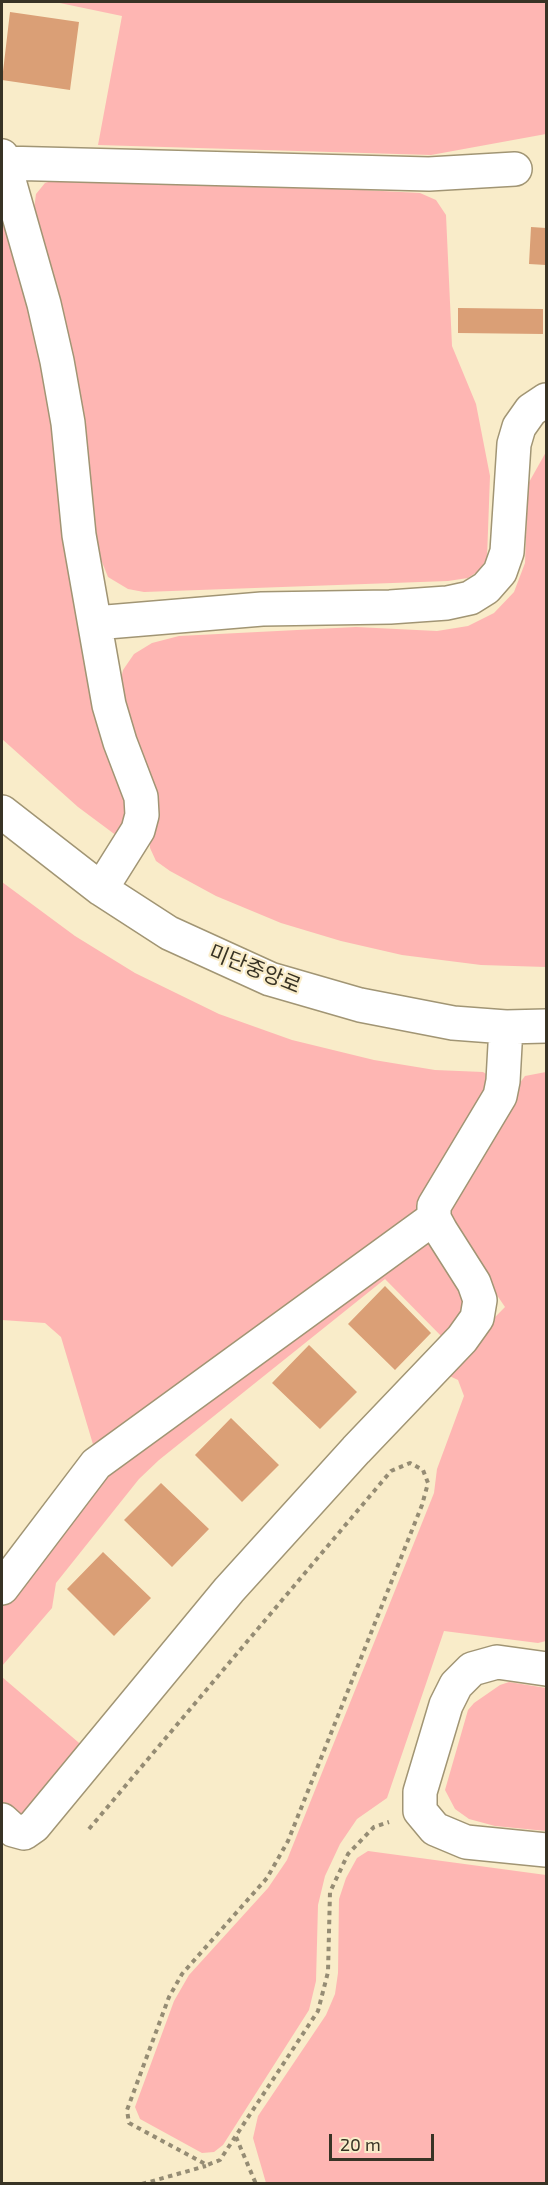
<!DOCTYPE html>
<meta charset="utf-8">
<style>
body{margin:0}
#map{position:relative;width:548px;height:2185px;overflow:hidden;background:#f9ecc9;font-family:"Exo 2",sans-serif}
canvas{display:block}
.frame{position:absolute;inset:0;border:3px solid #383325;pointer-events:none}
.scale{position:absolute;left:329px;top:2134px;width:105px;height:27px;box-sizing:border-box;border:3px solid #383325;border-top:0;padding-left:8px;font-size:18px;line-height:21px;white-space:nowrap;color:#383325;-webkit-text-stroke:4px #f9ecc9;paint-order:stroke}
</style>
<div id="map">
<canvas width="548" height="2185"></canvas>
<div class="frame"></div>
<div class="scale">20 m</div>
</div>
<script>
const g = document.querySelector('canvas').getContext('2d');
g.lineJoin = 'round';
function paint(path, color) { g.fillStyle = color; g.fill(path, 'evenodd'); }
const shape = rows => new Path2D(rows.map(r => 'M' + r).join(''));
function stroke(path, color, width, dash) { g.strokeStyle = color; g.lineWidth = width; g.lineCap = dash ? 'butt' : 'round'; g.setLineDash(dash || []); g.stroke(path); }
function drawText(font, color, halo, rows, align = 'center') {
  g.font = font + ' "Exo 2","Noto Sans KR",sans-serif'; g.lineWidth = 4.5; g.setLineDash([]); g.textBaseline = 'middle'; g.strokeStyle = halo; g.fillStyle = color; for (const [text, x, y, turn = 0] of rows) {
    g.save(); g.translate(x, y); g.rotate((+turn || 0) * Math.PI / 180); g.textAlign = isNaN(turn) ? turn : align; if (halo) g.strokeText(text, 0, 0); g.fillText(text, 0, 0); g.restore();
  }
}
paint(shape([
 [55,2,546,2,546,134,431,155,98,145,122,16],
 [63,177,156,179,420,193,436,200,446,215,452,346,476,404,490,476,487,558,480,570,468,578,448,581,144,592,128,589,108,577,100,557,94,529,38,242,34,209,36,194,45,183],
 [2,190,46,355,124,782,128,821,117,836,78,807,2,739],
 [546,452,546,967,481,965,402,955,341,941,281,923,216,896,170,871,156,861,150,848,150,837,119,688,123,670,134,654,152,643,179,636,356,627,437,631,468,626,494,613,514,592,525,563,528,484],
 [2,882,75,936,135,973,219,1014,292,1040,374,1060,435,1070,483,1072,491,1077,490,1090,422,1203,407,1220,95,1451,61,1337,45,1323,2,1320],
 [546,1072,546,1641,538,1643,444,1631,387,1798,357,1819,340,1844,325,1876,318,1905,316,1981,309,2010,223,2145,214,2152,202,2153,140,2119,135,2107,174,2001,189,1975,268,1888,287,1860,434,1493,437,1469,464,1396,458,1380,441,1372,505,1307,450,1226,447,1212,519,1084,525,1076],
 [429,1241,466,1294,468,1305,446,1341,385,1279,159,1460,139,1479,56,1583,52,1608,2,1666,2,1603,97,1477],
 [2,1677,85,1748,24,1817,2,1807],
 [509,1682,546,1688,546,1831,495,1826,469,1819,455,1809,445,1790,468,1710,474,1703,500,1685],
 [368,1851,546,1875,546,2183,266,2183,253,2138,258,2116,326,2015,335,1994,338,1973,339,1899,346,1878,357,1858]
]), '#feb6b3');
paint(shape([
 [10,12,79,22,70,90,2,80],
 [531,227,546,228,546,265,529,264],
 [458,308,543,309,543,334,458,333],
 [385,1286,431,1333,395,1370,348,1324],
 [309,1345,357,1392,320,1429,272,1383],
 [231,1418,279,1465,242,1502,195,1455],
 [161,1483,209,1529,172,1567,124,1520],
 [103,1552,151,1598,114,1636,67,1589]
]), '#da9f76');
const minor = shape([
 [2,156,44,304,57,361,68,423,79,535,109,705,120,742,141,797,142,815,138,830,101,889],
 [3,163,429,174,515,169],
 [95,623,262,609,390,607,447,603,470,598,486,588,500,572,507,552,514,444,519,427,531,410,546,400],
 [2,812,101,889,169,933,270,979,360,1005,453,1023,506,1027,546,1026],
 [2,1588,96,1464,434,1218],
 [546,1669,497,1662,472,1669,456,1685,446,1705,420,1792,420,1811,435,1829,466,1842,546,1850],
 [2,1820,13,1830,24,1833,34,1826,229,1590,356,1450,462,1339,477,1318,480,1300,474,1283,441,1231,434,1218,434,1206,500,1096,503,1081,506,1027]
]);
stroke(minor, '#a19574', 36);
stroke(shape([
 [89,1829,391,1471,410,1463,423,1470,428,1483,422,1505,288,1841,267,1878,182,1974,169,1997,127,2110,129,2123,207,2165,220,2160,318,2011,328,1972,330,1892,348,1854,374,1827,389,1822],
 [236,2137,256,2184],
 [142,2184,206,2166]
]), '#958c74', 4, [4.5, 4.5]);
stroke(minor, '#fff', 33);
drawText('21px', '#383325', '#f9ecc9', [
 ["미단중앙로",255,969,22]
]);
</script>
